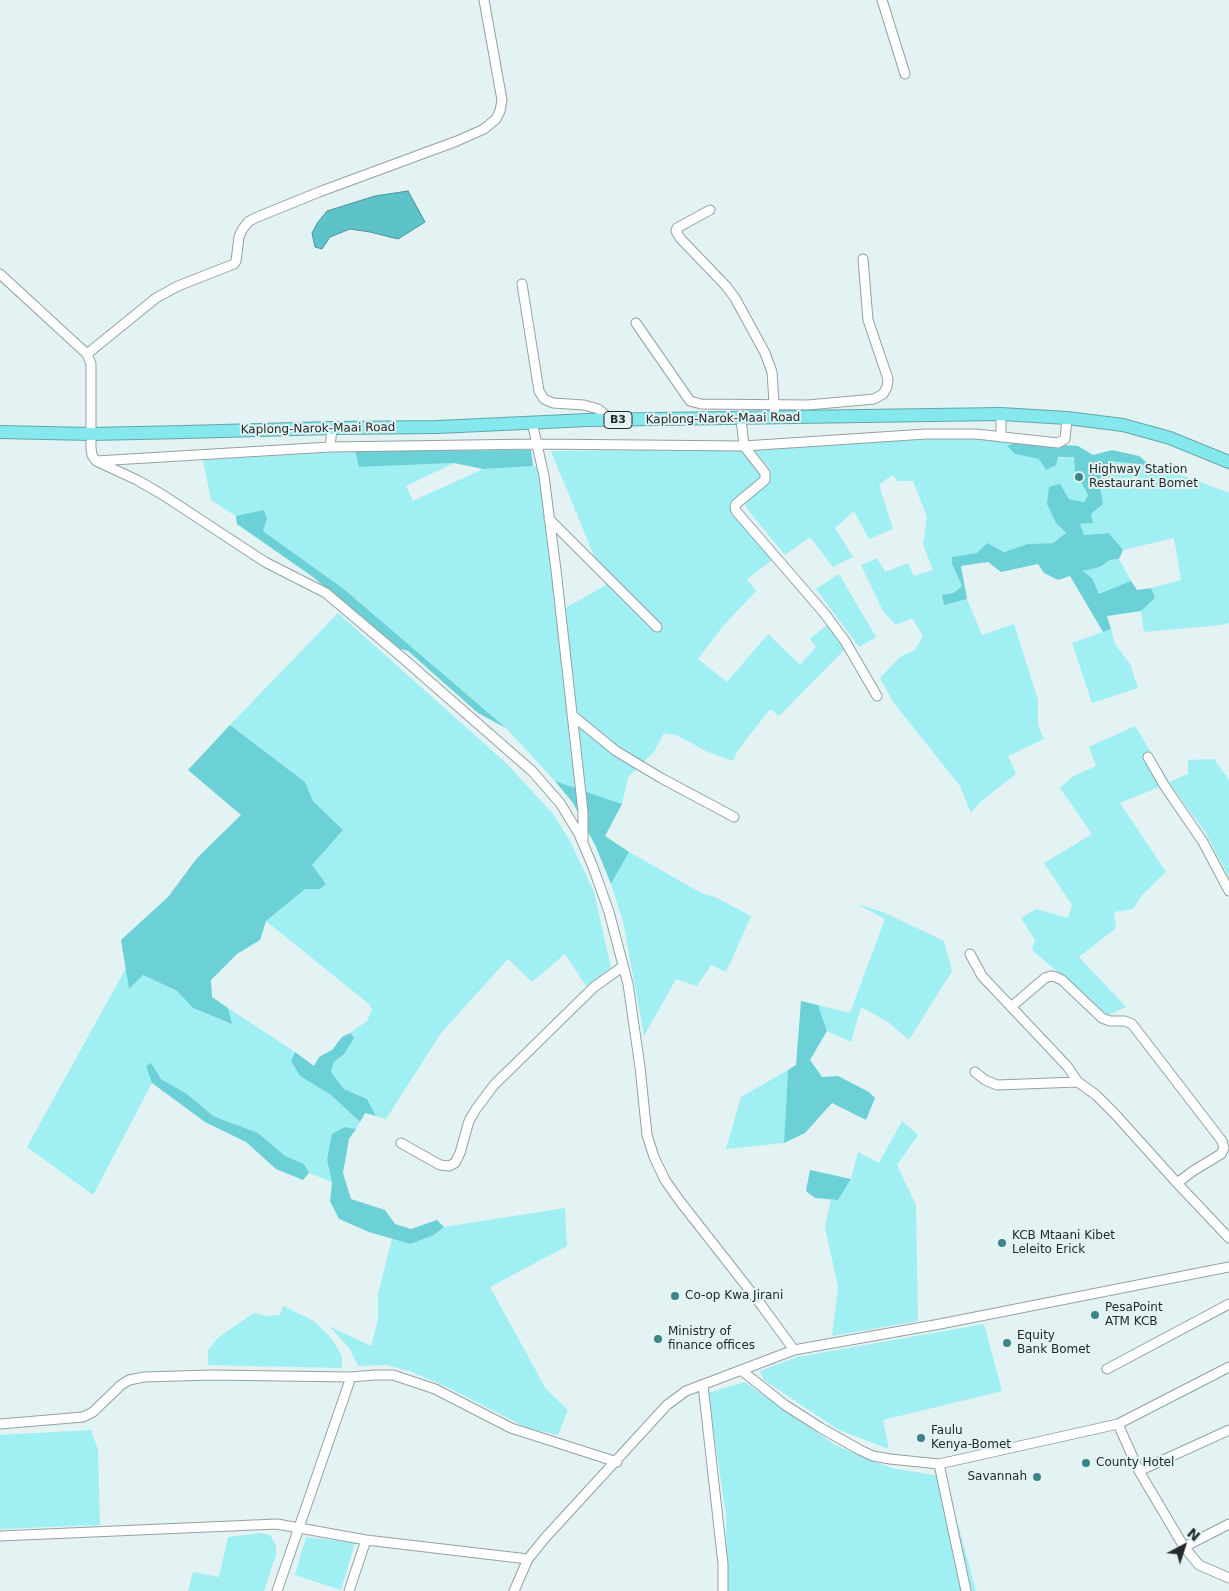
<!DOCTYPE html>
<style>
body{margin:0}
#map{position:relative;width:1229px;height:1591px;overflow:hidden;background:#e3f2f3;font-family:"DejaVu Sans",sans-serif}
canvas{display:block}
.north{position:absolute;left:1159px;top:1521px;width:50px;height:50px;-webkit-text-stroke:4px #e3f2f3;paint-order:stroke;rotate:40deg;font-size:14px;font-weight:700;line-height:20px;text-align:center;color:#252b2b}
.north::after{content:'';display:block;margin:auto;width:18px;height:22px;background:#252b2b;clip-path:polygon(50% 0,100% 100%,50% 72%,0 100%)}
</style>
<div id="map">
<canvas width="1229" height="1591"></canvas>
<div class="north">N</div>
</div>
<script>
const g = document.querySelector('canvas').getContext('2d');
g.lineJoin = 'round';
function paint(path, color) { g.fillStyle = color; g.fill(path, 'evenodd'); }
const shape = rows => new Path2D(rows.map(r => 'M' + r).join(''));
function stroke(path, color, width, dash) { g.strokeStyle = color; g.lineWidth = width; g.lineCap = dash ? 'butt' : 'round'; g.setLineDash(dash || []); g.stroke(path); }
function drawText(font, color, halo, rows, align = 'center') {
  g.font = font + ' "DejaVu Sans",sans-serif'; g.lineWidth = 4; g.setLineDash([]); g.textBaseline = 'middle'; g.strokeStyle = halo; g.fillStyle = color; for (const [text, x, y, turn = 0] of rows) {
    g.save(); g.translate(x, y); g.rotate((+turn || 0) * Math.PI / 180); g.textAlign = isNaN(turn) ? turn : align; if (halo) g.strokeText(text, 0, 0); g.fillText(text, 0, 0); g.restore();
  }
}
paint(shape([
 [974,437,1016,442,1007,446,1015,454,1039,459,1074,457,1075,471,1088,495,1084,502,1068,499,1056,523,1066,534,1053,543,1028,544,1003,552,978,553,952,557,952,564,962,586,944,605,967,599,982,635,1014,624,1038,700,1038,725,1044,739,1008,756,1016,774,979,803,971,813,960,786,894,703,880,678,900,657,915,650,923,636,912,618,896,625,883,611,861,565,877,558,885,572,908,563,914,576,933,570,923,544,927,517,913,481,898,481,892,475,879,485,893,529,869,539,854,511,835,528,853,557,833,567,810,537,785,555,748,510,744,502,769,478,770,469,753,449,903,440],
 [743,449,761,473,761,478,729,504,775,558,747,579,756,591,723,626,698,659,727,682,768,634,800,665,816,647,810,639,827,625,845,649,779,716,770,709,738,750,733,761,708,752,676,735,664,733,654,752,628,777,622,804,555,781,506,728,345,590,263,531,267,519,264,511,236,516,211,500,203,460,355,451,359,467,454,463,406,486,413,501,483,469,533,466,545,469,564,609,606,585,551,451],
 [1108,461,1139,464,1187,477,1229,493,1229,623,1221,625,1144,632,1141,611,1155,598,1151,588,1181,580,1174,538,1123,550,1109,533,1084,535,1079,524,1093,523,1091,514,1102,504,1099,482],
 [1119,559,1131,581,1099,595,1092,578,1083,571,1100,567,1110,560],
 [839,574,876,637,859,647,816,589],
 [338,613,506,763,553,814,570,841,594,892,611,968,586,986,565,954,532,982,508,959,441,1033,386,1119,376,1116,367,1099,344,1089,331,1072,334,1062,344,1054,353,1038,350,1033,367,1021,372,1010,369,1004,266,921,305,889,320,889,325,884,312,865,343,830,313,801,305,782,230,725],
 [1111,629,1115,644,1130,664,1138,688,1092,703,1072,643],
 [1135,726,1169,782,1188,774,1188,760,1214,759,1229,780,1229,877,1204,830,1169,783,1120,803,1166,872,1141,896,1133,909,1114,912,1116,928,1079,957,1126,1007,1108,1015,1032,950,1035,940,1021,918,1036,909,1068,918,1072,905,1044,863,1092,834,1060,788,1072,777,1096,766,1089,747],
 [629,852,703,894,715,897,751,916,726,972,711,965,697,986,676,979,644,1036,623,921,611,884],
 [857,904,883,912,944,941,952,971,909,1040,888,1022,861,1007,851,1042,827,1031,818,1005,850,1013,885,919],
 [126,968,129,989,143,975,177,991,193,1008,231,1024,228,1008,295,1052,291,1061,300,1076,331,1095,360,1122,356,1129,345,1127,327,1160,332,1182,309,1173,304,1164,285,1156,258,1133,213,1116,187,1094,161,1079,146,1066,152,1083,93,1195,27,1147],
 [788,1070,784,1143,726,1149,741,1097],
 [902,1121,918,1135,897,1165,916,1205,918,1321,832,1336,838,1287,825,1227,831,1199,838,1200,851,1179,858,1152,879,1163],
 [565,1208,567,1246,490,1287,546,1389,568,1410,558,1435,527,1428,449,1388,412,1372,387,1365,358,1366,350,1349,329,1326,371,1346,378,1320,378,1294,392,1239,410,1244,434,1235,444,1227],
 [283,1306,314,1321,332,1339,342,1356,342,1368,208,1365,208,1350,219,1337,254,1313,267,1316,280,1315],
 [984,1324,1002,1391,883,1420,889,1449,839,1430,764,1380,760,1371,797,1357],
 [745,1382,835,1445,870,1460,892,1468,945,1477,976,1591,727,1591,726,1515,708,1393],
 [91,1430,98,1450,100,1525,0,1529,0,1435],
 [261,1533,270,1535,276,1545,276,1555,264,1591,188,1591,193,1572,219,1577,228,1537],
 [306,1537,355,1543,341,1590,295,1575]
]), '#9feff3');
paint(shape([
 [1016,442,1078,446,1093,455,1112,450,1139,456,1153,468,1139,464,1108,461,1108,475,1099,482,1103,504,1091,514,1093,523,1080,524,1084,535,1109,533,1123,550,1119,559,1110,560,1100,567,1083,571,1092,578,1099,594,1131,581,1137,590,1151,588,1155,598,1141,611,1107,616,1111,629,1103,632,1070,576,1058,580,1044,573,1038,564,1001,572,988,562,961,566,967,599,944,605,942,595,954,593,962,586,952,564,952,557,977,553,987,543,1004,552,1028,544,1053,543,1066,533,1056,523,1047,504,1049,487,1060,484,1069,499,1084,502,1088,495,1075,471,1074,457,1058,457,1056,465,1046,470,1039,459,1015,454,1007,446],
 [531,450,533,466,483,469,454,463,359,467,355,451],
 [264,510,267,519,263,531,345,590,506,728,478,713,408,651,394,647,313,577,237,524,236,516],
 [230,725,305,782,313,801,343,830,312,865,326,884,320,889,305,889,266,921,260,940,237,954,211,980,212,997,228,1008,232,1024,193,1008,177,991,143,975,129,989,121,940,168,897,197,858,241,815,188,770],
 [555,781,622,804,605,836,629,852,611,884,596,847,573,803],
 [801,1001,818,1005,827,1031,810,1060,822,1077,838,1076,869,1092,875,1098,866,1120,832,1103,805,1133,784,1143,788,1070,796,1065],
 [350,1033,354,1038,344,1054,334,1062,331,1072,344,1089,367,1099,376,1116,365,1113,360,1122,331,1095,300,1076,291,1061,295,1052,314,1066,319,1057,332,1050,342,1037],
 [151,1063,161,1079,187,1094,213,1116,258,1133,285,1156,304,1164,309,1173,303,1180,276,1169,246,1142,205,1122,152,1083,146,1066],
 [345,1127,356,1129,349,1139,343,1173,351,1199,385,1210,395,1224,411,1229,437,1220,444,1227,434,1235,410,1244,369,1232,339,1219,330,1201,332,1182,327,1160,332,1134],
 [810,1170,851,1179,838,1200,815,1198,806,1191]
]), '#6cd1d6');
const water = shape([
 [408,191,425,222,398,239,370,232,350,229,330,237,322,249,315,247,312,233,318,222,327,211,375,196,408,191]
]);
paint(water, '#5dc3c8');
stroke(water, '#4c9599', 1);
const minor = shape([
 [882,0,905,74],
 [710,210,677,228,676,231,680,238,726,286,735,298,765,353,772,372,775,418],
 [0,274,87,354,91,364,91,448,92,455,96,461,137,480,163,495,265,562,326,593,405,660,532,771,560,803,579,834,593,867,609,912,628,984,640,1067,647,1135,654,1157,665,1180,679,1200,762,1306,794,1350],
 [522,284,539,391,544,399,553,403,584,405,598,409,612,420],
 [636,323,690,401,701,404,808,405,874,399,883,394,887,387,888,379,868,320,863,259],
 [87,354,156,298,178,286,234,264,236,261,239,237,242,230,248,222,255,218,319,192,457,141,484,129,496,119,500,111,502,100,484,0],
 [1001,414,1001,437],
 [741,419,744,446,765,473,765,480,736,504,735,507,736,511,825,614,845,641,877,696],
 [532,422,544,476,556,570,583,812,583,841],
 [330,447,332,428],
 [96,461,330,447,537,444,744,446,926,434,976,434,1058,443,1065,439,1067,418],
 [549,519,657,627],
 [572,715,616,751,661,778,734,817],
 [1148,757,1164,785,1203,842,1229,891],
 [970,954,982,976,1067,1066,1078,1082],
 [1011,1007,1045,978,1051,976,1056,977,1062,980,1102,1018,1110,1021,1125,1021,1132,1024,1222,1141,1224,1148,1221,1154,1193,1171,1177,1183],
 [975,1072,985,1080,997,1085,1078,1082,1096,1095,1115,1114,1177,1183,1229,1238],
 [401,1143,440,1165,449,1166,455,1163,460,1153,469,1121,476,1109,494,1085,594,987,622,967],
 [1107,1369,1229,1304],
 [741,1370,785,1405,821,1428,860,1450,873,1456,890,1459,939,1464,1118,1424,1229,1367],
 [703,1385,723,1564,723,1591],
 [0,1424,83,1417,93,1412,121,1385,129,1380,144,1377,212,1375,351,1377,375,1375,393,1375,435,1389,511,1428,617,1462],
 [1118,1424,1139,1471,1184,1547,1199,1565,1229,1578],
 [939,1464,966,1591],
 [1139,1471,1229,1430],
 [0,1536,277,1524,366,1540,528,1559],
 [1184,1547,1229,1524],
 [277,1591,351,1377],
 [349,1591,366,1540],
 [514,1591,528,1559,545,1538,667,1405,686,1391,794,1350,940,1324,1229,1267]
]);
const highway = shape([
 [0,432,91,434,185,432,332,428,438,427,588,420,1001,414,1067,418,1123,425,1170,438,1229,462]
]);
stroke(minor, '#93a1a2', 11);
stroke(highway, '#63a6a9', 14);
stroke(minor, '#fff', 9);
stroke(highway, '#84e8ed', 12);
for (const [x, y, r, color] of [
 [1079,477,5,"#3b8488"],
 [1002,1243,5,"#3b8488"],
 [675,1296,5,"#3b8488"],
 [1095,1315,5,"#3b8488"],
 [658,1339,5,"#3b8488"],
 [1007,1343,5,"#3b8488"],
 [921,1438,5,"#3b8488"],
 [1086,1463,5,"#3b8488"],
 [1037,1477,5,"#3b8488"]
]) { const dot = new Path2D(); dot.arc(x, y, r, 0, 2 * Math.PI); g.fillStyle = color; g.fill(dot); stroke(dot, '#e3f2f3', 2); }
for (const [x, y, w] of [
 [618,420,28]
]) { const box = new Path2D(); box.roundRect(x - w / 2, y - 8.5, w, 17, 4); g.fillStyle = '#e3f2f3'; g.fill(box); stroke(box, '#252b2b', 1); }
drawText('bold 11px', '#252b2b', null, [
 ["B3",618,420]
]);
drawText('12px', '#252b2b', '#e3f2f3', [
 ["Kaplong-Narok-Maai Road",723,419,-1],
 ["Kaplong-Narok-Maai Road",318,429,-1]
]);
drawText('12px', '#252b2b', '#e3f2f3', [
 ["Highway Station",1089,470],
 ["Restaurant Bomet",1089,484],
 ["KCB Mtaani Kibet",1012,1236],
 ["Leleito Erick",1012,1250],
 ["Co-op Kwa Jirani",685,1296],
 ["PesaPoint",1105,1308],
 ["ATM KCB",1105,1322],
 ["Ministry of",668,1332],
 ["finance offices",668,1346],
 ["Equity",1017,1336],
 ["Bank Bomet",1017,1350],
 ["Faulu",931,1431],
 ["Kenya-Bomet",931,1445],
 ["County Hotel",1096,1463],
 ["Savannah",1027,1477,"right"]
], 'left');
</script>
